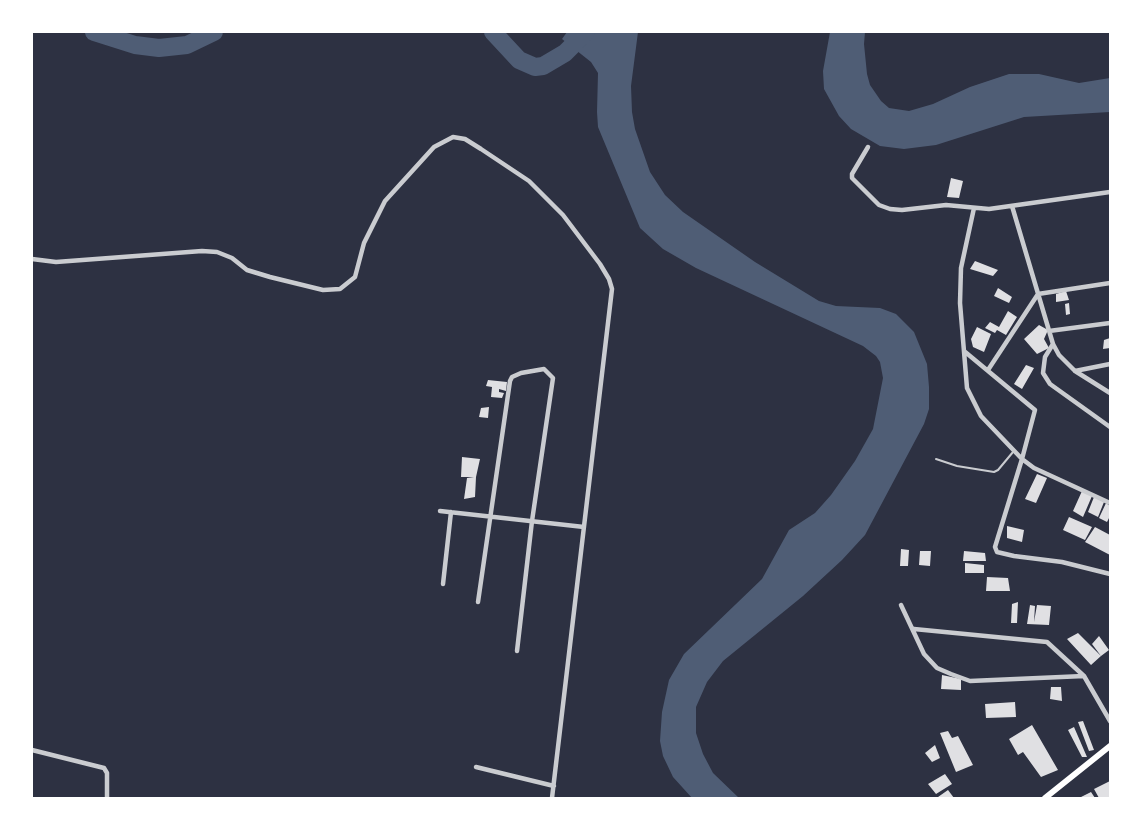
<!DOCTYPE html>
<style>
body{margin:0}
#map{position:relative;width:1142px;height:830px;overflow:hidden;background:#2d3142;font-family:Signika,sans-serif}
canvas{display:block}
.frame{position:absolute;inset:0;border:33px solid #fff;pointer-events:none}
</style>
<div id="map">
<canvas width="1142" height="830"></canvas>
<div class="frame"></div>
</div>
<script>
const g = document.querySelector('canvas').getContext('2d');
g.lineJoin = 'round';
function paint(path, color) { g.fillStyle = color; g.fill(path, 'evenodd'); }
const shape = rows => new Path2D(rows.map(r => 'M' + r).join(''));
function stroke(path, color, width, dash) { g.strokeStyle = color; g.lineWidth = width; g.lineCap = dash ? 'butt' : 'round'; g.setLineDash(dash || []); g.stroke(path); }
paint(shape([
 [567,32,638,32,631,86,632,112,635,129,650,172,665,195,683,212,755,262,819,301,836,306,880,308,896,314,914,332,927,364,929,387,929,409,924,424,865,535,842,560,803,596,723,661,707,682,696,707,696,733,703,754,713,773,739,798,692,798,673,777,663,756,660,741,662,712,669,680,684,654,762,579,789,530,815,513,831,495,855,461,873,429,883,378,880,362,876,356,863,346,696,268,663,249,640,228,598,127,597,112,598,73,591,62,562,39],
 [830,32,865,32,864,44,867,74,870,85,881,101,889,108,909,111,933,104,970,87,1009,74,1039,74,1079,83,1110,78,1110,112,1024,117,936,145,904,149,880,146,851,129,839,116,824,89,823,71]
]), '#4f5d75');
stroke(shape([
 [94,32,135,45,159,48,187,45,214,32],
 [493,32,519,60,535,67,543,66,565,53,586,32]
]), '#4f5d75', 18);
paint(shape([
 [951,178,963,181,959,198,947,197],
 [975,261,998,270,993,276,970,269],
 [998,288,1012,297,1009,303,994,296],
 [1066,291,1069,300,1056,302,1056,294],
 [1069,303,1070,314,1066,315,1065,304],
 [1008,311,1017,317,1006,335,997,330,995,333,985,328,990,322,999,327],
 [1039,325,1048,330,1044,339,1049,348,1037,354,1024,339],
 [977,327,991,334,984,352,973,347,971,339],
 [1110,338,1110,348,1103,349,1104,340],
 [1026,365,1034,368,1022,389,1014,384],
 [488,380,507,382,506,391,499,389,499,392,504,393,502,398,491,397,492,387,486,386],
 [489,407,488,418,479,417,481,408],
 [462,457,480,459,476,477,475,497,464,499,467,478,474,477,461,477],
 [1037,474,1047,478,1036,503,1025,499],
 [1082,491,1092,496,1083,517,1073,511],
 [1094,497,1104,502,1098,517,1088,512],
 [1106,503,1110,506,1110,516,1107,522,1099,518],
 [1069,517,1092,527,1085,540,1063,530],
 [1007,526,1024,530,1022,542,1007,538],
 [1095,527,1110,535,1110,555,1085,542],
 [901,549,909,550,908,566,900,566],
 [920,551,931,551,930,566,919,565],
 [964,551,985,553,986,561,963,561],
 [965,563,984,565,984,573,965,573],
 [987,577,1008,578,1010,591,986,591],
 [1018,602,1017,623,1011,623,1012,604],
 [1030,605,1035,606,1034,622,1037,605,1051,606,1049,625,1027,624],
 [1078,633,1101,656,1091,665,1067,639],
 [1099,636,1109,650,1101,656,1092,644],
 [942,675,961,679,961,690,941,689],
 [1051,687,1061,687,1062,701,1050,699],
 [1015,702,1016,717,986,718,985,704],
 [1083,721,1094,750,1089,751,1078,722],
 [1032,725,1058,770,1041,777,1023,752,1018,755,1009,739],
 [1074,727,1087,757,1082,757,1068,730],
 [948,731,952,738,958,736,973,765,956,772,940,733],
 [935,745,940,758,932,762,925,753],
 [945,774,952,784,936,794,928,784],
 [1110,781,1110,798,1099,798,1094,789],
 [948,790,954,798,939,798,938,797],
 [1091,792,1095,798,1079,798]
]), '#e0e0e3');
stroke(shape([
 [936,459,957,466,994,472,998,470,1013,452]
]), '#caccd0', 2);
stroke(shape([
 [868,147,852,174,852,178,879,205,890,209,902,210,946,205,989,209,1110,192],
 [1012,206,1053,344,1059,355,1075,371,1110,393],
 [974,208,961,268,960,303,967,388,981,416,1022,459,1034,468,1110,503],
 [32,259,56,262,202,251,217,252,232,258,247,270,270,277,323,290,340,289,355,277,364,243,385,201,434,147,453,137,465,139,481,149,529,181,563,215,600,264,609,279,612,289,552,798],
 [1049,331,1110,323],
 [1053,344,1045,357,1043,373,1050,384,1110,427],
 [964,351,1035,410,1022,459,995,547,997,552,1014,556,1062,562,1110,574],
 [988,370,1038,294,1110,283],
 [1075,371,1110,364],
 [440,511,584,527],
 [443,584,451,512],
 [478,602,510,381,512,377,521,373,544,369,553,378,532,521,517,651],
 [901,605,924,654,937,668,951,674,970,681,1084,676],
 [914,629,1047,642,1084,676,1110,721],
 [32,750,104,768,107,773,107,798],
 [476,767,554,786]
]), '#caccd0', 4.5);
stroke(shape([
 [1045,798,1110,746]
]), '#fff', 6);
</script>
